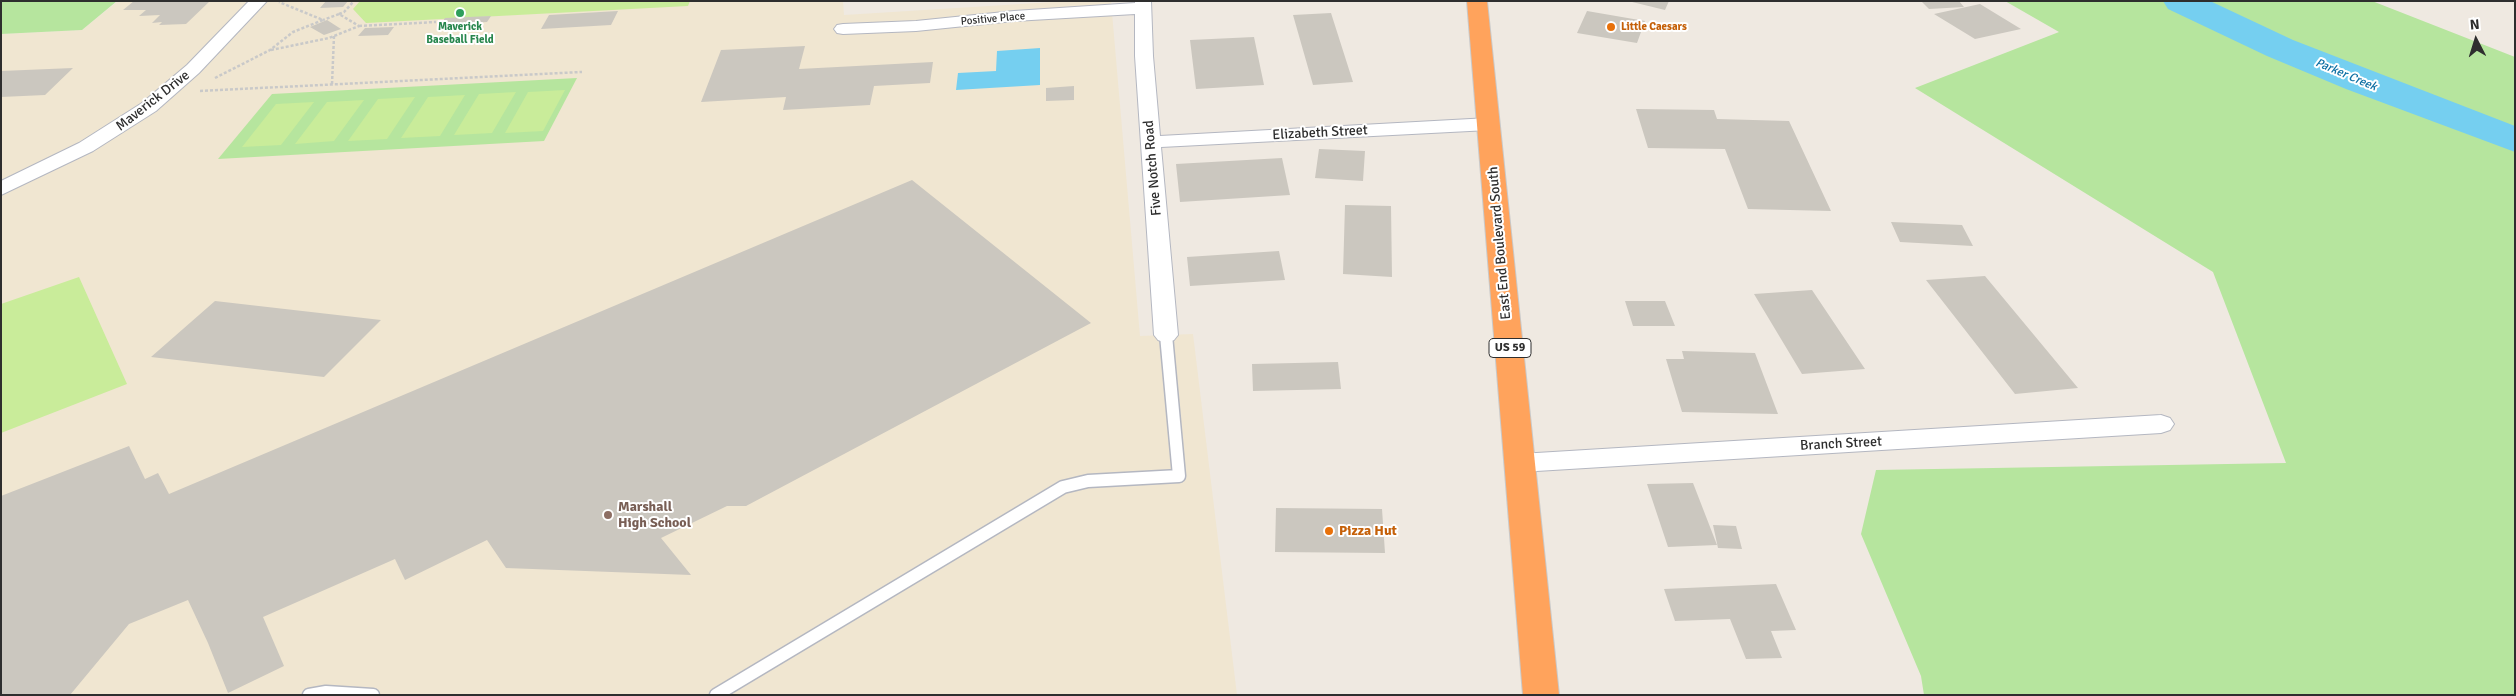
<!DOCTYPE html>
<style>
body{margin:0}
#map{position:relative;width:2516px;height:696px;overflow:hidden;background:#efe9e1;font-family:Signika,sans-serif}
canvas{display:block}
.frame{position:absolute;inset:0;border:2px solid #2e2e2e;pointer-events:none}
.north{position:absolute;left:2451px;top:15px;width:50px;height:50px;-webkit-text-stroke:4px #fff;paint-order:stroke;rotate:355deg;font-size:14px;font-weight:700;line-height:20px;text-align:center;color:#2e2e2e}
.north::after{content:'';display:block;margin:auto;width:18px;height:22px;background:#2e2e2e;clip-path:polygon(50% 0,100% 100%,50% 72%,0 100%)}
</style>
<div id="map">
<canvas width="2516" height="696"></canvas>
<div class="frame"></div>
<div class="north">N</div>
</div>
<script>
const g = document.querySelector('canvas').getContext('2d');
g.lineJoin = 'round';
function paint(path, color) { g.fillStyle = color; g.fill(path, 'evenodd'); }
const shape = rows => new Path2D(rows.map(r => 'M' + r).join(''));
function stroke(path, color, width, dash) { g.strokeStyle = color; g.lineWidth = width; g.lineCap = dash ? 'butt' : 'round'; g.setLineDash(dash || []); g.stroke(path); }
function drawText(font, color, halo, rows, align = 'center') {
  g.font = font + ' Signika,sans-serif'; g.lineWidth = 4; g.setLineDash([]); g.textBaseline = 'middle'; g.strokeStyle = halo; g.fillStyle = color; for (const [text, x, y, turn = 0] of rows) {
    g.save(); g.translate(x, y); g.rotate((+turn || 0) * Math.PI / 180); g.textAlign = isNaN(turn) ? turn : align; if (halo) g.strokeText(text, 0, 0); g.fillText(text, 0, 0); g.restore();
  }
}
paint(shape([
 [118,1,843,1,844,15,1069,1,1111,1,1140,336,1193,334,1237,695,1,695,1,34,82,30]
]), '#f0e6d1');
paint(shape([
 [1,1,117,1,82,30,1,34],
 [2005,1,2372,1,2515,57,2515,695,1924,695,1921,676,1861,534,1876,470,2286,463,2213,272,1915,88,2059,32],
 [577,78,544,141,218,159,272,94]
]), '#b6e59e');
paint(shape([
 [360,1,690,1,688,6,366,23,353,9],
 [565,90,543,131,505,133,528,92],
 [516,92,492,133,454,135,479,94],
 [465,95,440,136,401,138,428,97],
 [415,97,387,139,348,141,378,99],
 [364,100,334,141,295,144,327,102],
 [314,102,281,145,242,147,276,104],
 [79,277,127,384,1,433,1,304]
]), '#c9ec9a');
paint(shape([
 [1040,48,1040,85,956,90,958,73,996,71,997,51]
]), '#75cff0');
paint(shape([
 [2163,1,2210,1,2293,40,2515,126,2515,152,2346,89,2267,56,2168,9,2163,1]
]), '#75cff0');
paint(shape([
 [134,1,210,1,186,24,159,25,162,22,152,23,160,15,139,16,146,10,123,10],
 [326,1,348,1,343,7,320,8],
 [1628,1,1669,1,1665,10],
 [1921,1,1959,1,1964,7,1929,9],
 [1980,4,2021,29,1975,39,1934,14],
 [618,11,611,25,541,29,549,15],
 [1587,11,1645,21,1637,43,1577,33],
 [1331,13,1353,82,1313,85,1293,15],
 [491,16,487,22,441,24,445,18],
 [327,20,341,29,324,35,310,27],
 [394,27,388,35,358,36,365,28],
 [1254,37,1264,85,1196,89,1190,40],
 [805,46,799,69,933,62,930,83,874,86,870,105,783,110,786,97,701,102,721,50],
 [73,68,45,95,1,97,1,71],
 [1074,86,1074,100,1046,101,1046,88],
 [1636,109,1714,110,1717,119,1789,121,1831,211,1748,209,1725,149,1648,148],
 [1319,149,1365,151,1363,181,1315,178],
 [1282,158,1290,195,1180,202,1176,164],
 [912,180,1091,323,746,506,727,506,661,538,691,575,506,568,487,540,405,580,395,559,263,617,284,666,228,693,208,643,188,600,129,624,70,695,1,695,1,496,129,446,145,479,158,473,169,494],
 [1345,205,1391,206,1392,277,1343,274],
 [1891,222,1962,225,1973,246,1900,242],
 [1279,251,1285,280,1190,286,1187,257],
 [1985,276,2078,388,2015,394,1926,280],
 [1812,290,1865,369,1802,374,1754,294],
 [215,301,381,320,324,377,151,357],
 [1625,301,1665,301,1675,326,1633,326],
 [1682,351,1755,353,1778,414,1682,412,1666,359,1684,359],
 [1338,362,1341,389,1253,391,1252,364],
 [1693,483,1717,545,1668,547,1647,484],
 [1276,508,1382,509,1385,553,1275,552],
 [1713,525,1736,526,1742,549,1718,548],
 [1776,584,1796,630,1771,631,1782,658,1746,659,1730,619,1675,621,1664,589]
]), '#cbc7bf');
const lane = shape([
 [309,695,326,692,373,695],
 [716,695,1063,487,1088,481,1179,476,1166,335]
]);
const street = shape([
 [249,1,267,1,199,73,156,111,93,151,1,195,1,181,79,143,142,103,187,65,249,1],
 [1135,1,1151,1,1153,56,1160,136,1489,118,1496,120,1499,124,1496,128,1489,130,1161,147,1178,335,1174,340,1166,343,1158,340,1154,335,1135,56,1135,14,1014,21,916,31,843,34,837,33,834,29,837,25,843,24,916,21,1014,11,1135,3,1135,1],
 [2161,415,2170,418,2174,424,2170,430,2161,433,1520,472,1511,470,1507,463,1511,456,1520,454,2161,415]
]);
const highway = shape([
 [1467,1,1487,1,1559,695,1523,695,1467,1]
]);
stroke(lane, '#b4b7c1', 15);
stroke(street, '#b4b7c1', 2);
stroke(highway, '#c9c9c9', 2);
stroke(shape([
 [339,14,344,12,354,1],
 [359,26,436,22],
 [271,50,329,38,359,26,339,14,323,20],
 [215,78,270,50,293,32,323,20,279,2],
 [332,84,334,36],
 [200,91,582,72]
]), '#c9c9c9', 2.5, [3, 2]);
stroke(lane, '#fff', 12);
paint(street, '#fff');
paint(highway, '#ffa35c');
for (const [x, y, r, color] of [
 [460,13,5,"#2e9e5b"],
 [1611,27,5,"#e8710a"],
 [608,515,5,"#8d6e63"],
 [1329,531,5,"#e8710a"]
]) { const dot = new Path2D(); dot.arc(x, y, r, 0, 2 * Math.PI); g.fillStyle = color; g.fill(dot); stroke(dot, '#fff', 2); }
drawText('11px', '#2e2e2e', '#fff', [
 ["Positive Place",993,19,-5]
]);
drawText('bold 11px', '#27864d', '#fff', [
 ["Maverick",460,27],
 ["Baseball Field",460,40]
]);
drawText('bold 11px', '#c56008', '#fff', [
 ["Little Caesars",1621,27]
], 'left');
drawText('italic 12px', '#0d6fa3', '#fff', [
 ["Parker Creek",2346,75,23]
]);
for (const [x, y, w] of [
 [1510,348,42]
]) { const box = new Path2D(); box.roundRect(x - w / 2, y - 9.5, w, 19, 4); g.fillStyle = '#fff'; g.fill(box); stroke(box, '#2e2e2e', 1); }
drawText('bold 12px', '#2e2e2e', null, [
 ["US 59",1510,348]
]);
drawText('14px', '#2e2e2e', '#fff', [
 ["Maverick Drive",153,101,-38],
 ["Elizabeth Street",1320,133,-3],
 ["Five Notch Road",1153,168,-95],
 ["East End Boulevard South",1500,243,-95],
 ["Branch Street",1841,444,-3]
]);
drawText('bold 14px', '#785e54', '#fff', [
 ["Marshall",618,507],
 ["High School",618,523]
], 'left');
drawText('bold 14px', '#c56008', '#fff', [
 ["Pizza Hut",1339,531]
], 'left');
</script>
